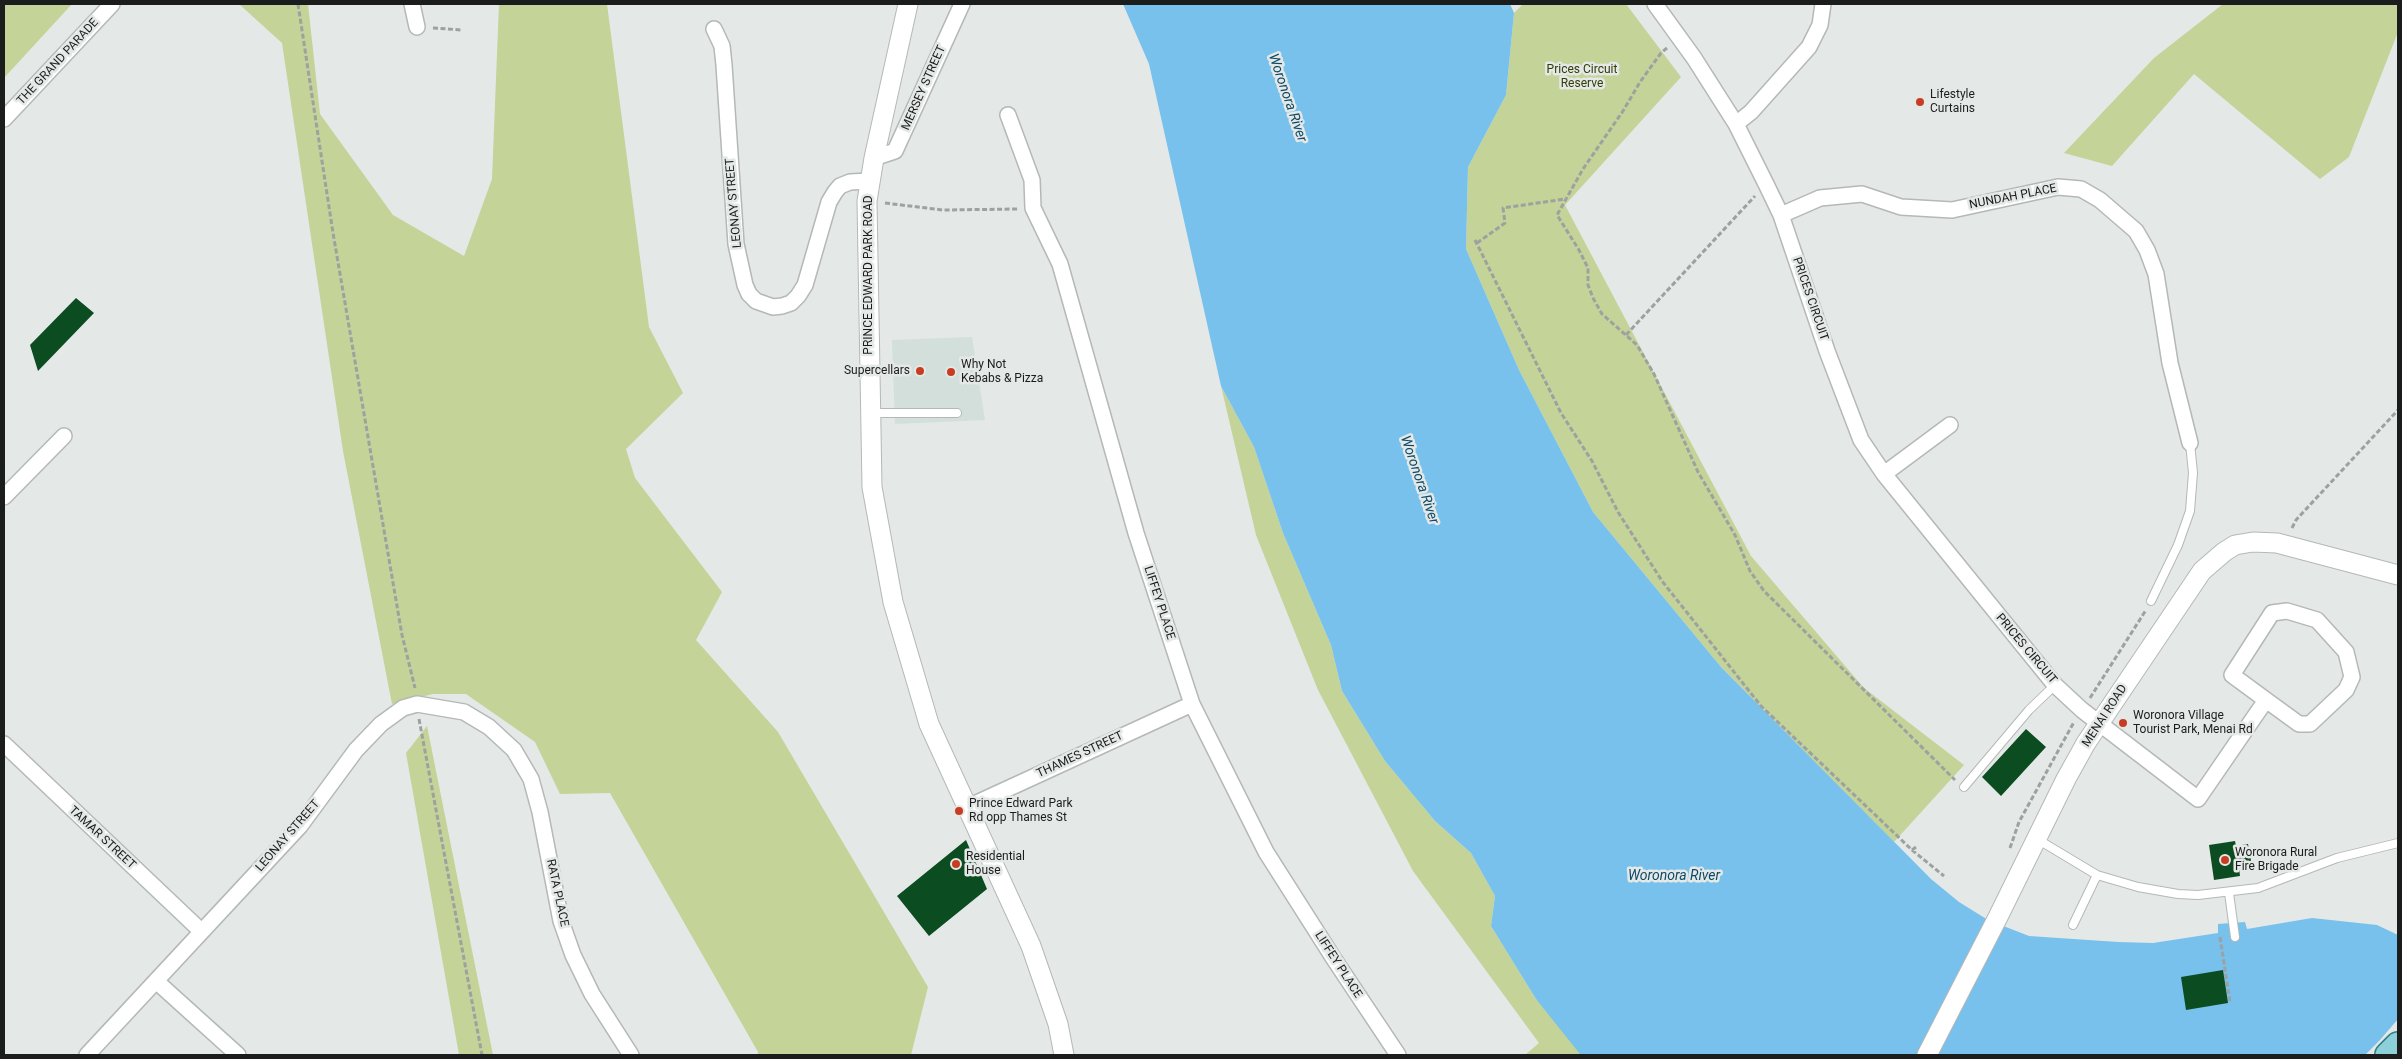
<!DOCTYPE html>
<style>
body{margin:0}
#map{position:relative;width:2402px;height:1059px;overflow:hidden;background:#e4e8e7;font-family:Roboto,sans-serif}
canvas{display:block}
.frame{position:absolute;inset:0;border:5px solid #1b1d1c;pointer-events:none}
</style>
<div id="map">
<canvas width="2402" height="1059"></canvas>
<div class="frame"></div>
</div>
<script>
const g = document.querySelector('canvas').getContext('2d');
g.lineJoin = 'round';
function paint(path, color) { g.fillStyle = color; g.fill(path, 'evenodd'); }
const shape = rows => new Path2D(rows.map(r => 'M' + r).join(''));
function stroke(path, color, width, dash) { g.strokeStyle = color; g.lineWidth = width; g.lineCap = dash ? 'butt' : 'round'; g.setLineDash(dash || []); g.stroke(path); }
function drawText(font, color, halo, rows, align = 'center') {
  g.font = font + ' Roboto,sans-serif'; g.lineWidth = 5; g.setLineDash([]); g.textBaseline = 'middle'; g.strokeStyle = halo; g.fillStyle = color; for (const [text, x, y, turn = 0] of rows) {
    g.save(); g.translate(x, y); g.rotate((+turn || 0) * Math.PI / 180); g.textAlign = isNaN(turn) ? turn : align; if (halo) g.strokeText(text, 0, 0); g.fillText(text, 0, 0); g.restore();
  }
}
paint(shape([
 [972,337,985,420,895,424,892,340]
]), '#d2dfdb');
paint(shape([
 [4,4,72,4,4,78],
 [239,4,308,4,320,114,393,215,464,256,492,179,499,4,607,4,649,327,683,393,626,449,635,478,722,592,696,640,778,732,928,987,911,1055,758,1055,758,1052,610,793,560,794,535,742,466,694,433,694,392,704,343,451,282,43],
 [1523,4,1626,4,1681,77,1565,205,1751,556,1864,688,1964,765,1894,842,1721,667,1593,512,1519,370,1466,249,1468,167,1506,95,1514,13],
 [2223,4,2398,4,2398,32,2349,157,2320,179,2194,74,2112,166,2064,153,2154,58],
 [1221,386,1254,447,1283,533,1331,645,1342,691,1385,761,1435,821,1471,853,1495,896,1491,926,1536,999,1584,1055,1525,1055,1539,1043,1413,871,1318,690,1256,535],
 [427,726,493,1055,459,1055,406,753]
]), '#c4d398');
paint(shape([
 [1123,4,1510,4,1514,13,1506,95,1468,167,1466,249,1519,370,1593,512,1721,667,1931,879,1959,902,1988,920,2029,936,2118,942,2153,943,2218,933,2218,924,2245,922,2247,929,2312,918,2377,925,2398,935,2398,1055,1580,1054,1536,999,1491,926,1495,896,1471,853,1435,821,1385,761,1342,691,1331,645,1283,533,1254,447,1221,386,1149,64]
]), '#77c1ec');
paint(shape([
 [2398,1019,2398,1055,2365,1055,2380,1040]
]), '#e4e8e7');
paint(shape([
 [76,298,94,313,38,371,30,345],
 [2026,729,2046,747,2001,796,1982,777],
 [966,840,987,889,929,936,897,896],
 [2235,841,2236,846,2248,844,2252,866,2239,868,2240,876,2214,880,2209,845],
 [2223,970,2228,1003,2186,1010,2181,977]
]), '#0b4c20');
const service = shape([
 [872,413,957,413],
 [2151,601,2178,545,2190,511,2193,473,2190,443],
 [1964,787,2029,710,2055,685],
 [2037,839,2097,875,2138,887,2178,894,2198,895,2258,888,2337,858,2398,843],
 [2229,893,2235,937],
 [2073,925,2097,875]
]);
const minor = shape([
 [412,4,417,27],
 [1655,4,1694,58,1736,124,1766,184,1781,215,1827,351,1861,440,1884,474,2055,685,2082,710,2198,799,2266,700,2232,675,2272,613,2287,611,2317,620,2346,652,2352,677,2346,690,2310,724,2299,724,2266,700],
 [714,29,722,46,724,65,736,244,745,285,749,294,756,301,773,307,782,306,791,303,798,296,805,285,829,202,835,192,840,186,850,182,869,181],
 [1008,115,1032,180,1033,208,1060,264,1136,533,1192,704,1266,852,1334,959,1398,1055],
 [4,119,112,4],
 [1736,124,1751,112,1809,47,1820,25,1823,4],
 [874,158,895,151,962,4],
 [1781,215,1820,198,1862,194,1901,207,1952,210,2058,187,2081,189,2100,200,2136,231,2147,250,2156,274,2170,363,2190,443],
 [1884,474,1950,425],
 [4,497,64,436],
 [4,744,201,931],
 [968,807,1192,704],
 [156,981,238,1055],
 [87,1055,300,826,356,750,381,724,403,708,417,704,464,712,489,727,514,750,531,779,540,812,561,921,573,955,592,994,631,1055]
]);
const tertiary = shape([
 [908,4,874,158,867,201,872,487,893,602,929,724,1031,946,1058,1024,1064,1055],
 [1927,1055,1998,917,2066,779,2086,743,2202,571,2224,552,2235,545,2253,542,2277,543,2398,575]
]);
const primary = shape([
 [2388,1055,2398,1045]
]);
stroke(service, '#b4b8b7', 10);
stroke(minor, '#b4b8b7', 18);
stroke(tertiary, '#b4b8b7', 21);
stroke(primary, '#337e87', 28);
stroke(shape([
 [298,4,333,233,402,635,415,688],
 [433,28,462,30],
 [1667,48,1661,53,1640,82,1623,111,1583,169,1557,215,1579,250,1588,268,1588,285,1593,298,1602,314,1637,345,1654,374,1698,472,1735,535,1750,571,1764,591,1955,780],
 [885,203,943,210,1019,209],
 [1475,240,1561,413,1592,461,1618,512,1662,581,1761,706,1912,850,1944,876],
 [1477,243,1505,223,1503,208,1565,199],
 [1626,335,1755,196],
 [2292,528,2296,520,2398,410],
 [2090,698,2146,610],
 [419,719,482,1055],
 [2010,848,2019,822,2074,722],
 [1912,850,1916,847],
 [2220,937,2230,1002]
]), '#9da1a0', 3, [5, 2.5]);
stroke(service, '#fff', 8);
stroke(minor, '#fff', 15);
stroke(tertiary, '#fff', 19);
stroke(primary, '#8cd1d9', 25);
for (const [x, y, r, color] of [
 [1920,102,5,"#c83d22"],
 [920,371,5,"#c83d22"],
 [951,372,5,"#c83d22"],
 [2123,723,5,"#c83d22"],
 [959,811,5,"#c83d22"],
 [2225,860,5,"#c83d22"],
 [956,864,5,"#c83d22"]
]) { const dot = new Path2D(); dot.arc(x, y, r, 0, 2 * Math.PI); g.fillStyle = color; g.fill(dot); stroke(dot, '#e4e8e7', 2); }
drawText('12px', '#1b1d1c', '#e4e8e7', [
 ["THE GRAND PARADE",58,62,-47],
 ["MERSEY STREET",924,88,-66],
 ["NUNDAH PLACE",2013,197,-11],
 ["LEONAY STREET",734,203,-95],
 ["PRINCE EDWARD PARK ROAD",869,275,-90],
 ["PRICES CIRCUIT",1810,299,71],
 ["LIFFEY PLACE",1159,603,72],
 ["PRICES CIRCUIT",2026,649,50],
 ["MENAI ROAD",2105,716,-57],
 ["THAMES STREET",1080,755,-25],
 ["LEONAY STREET",288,836,-49],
 ["TAMAR STREET",102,838,43],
 ["RATA PLACE",557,893,78],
 ["LIFFEY PLACE",1338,965,57]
]);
drawText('12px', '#323c04', '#e4e8e7', [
 ["Prices Circuit",1582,70],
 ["Reserve",1582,84]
]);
drawText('12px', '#1b1d1c', '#e4e8e7', [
 ["Lifestyle",1930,95],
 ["Curtains",1930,109],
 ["Why Not",961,365],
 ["Kebabs & Pizza",961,379],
 ["Supercellars",910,371,"right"],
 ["Woronora Village",2133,716],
 ["Tourist Park, Menai Rd",2133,730],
 ["Prince Edward Park",969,804],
 ["Rd opp Thames St",969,818],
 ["Woronora Rural",2235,853],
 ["Fire Brigade",2235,867],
 ["Residential",966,857],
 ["House",966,871]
], 'left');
drawText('italic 14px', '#0e4a67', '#e4e8e7', [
 ["Woronora River",1287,98,71],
 ["Woronora River",1419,480,71],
 ["Woronora River",1674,876]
]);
</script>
